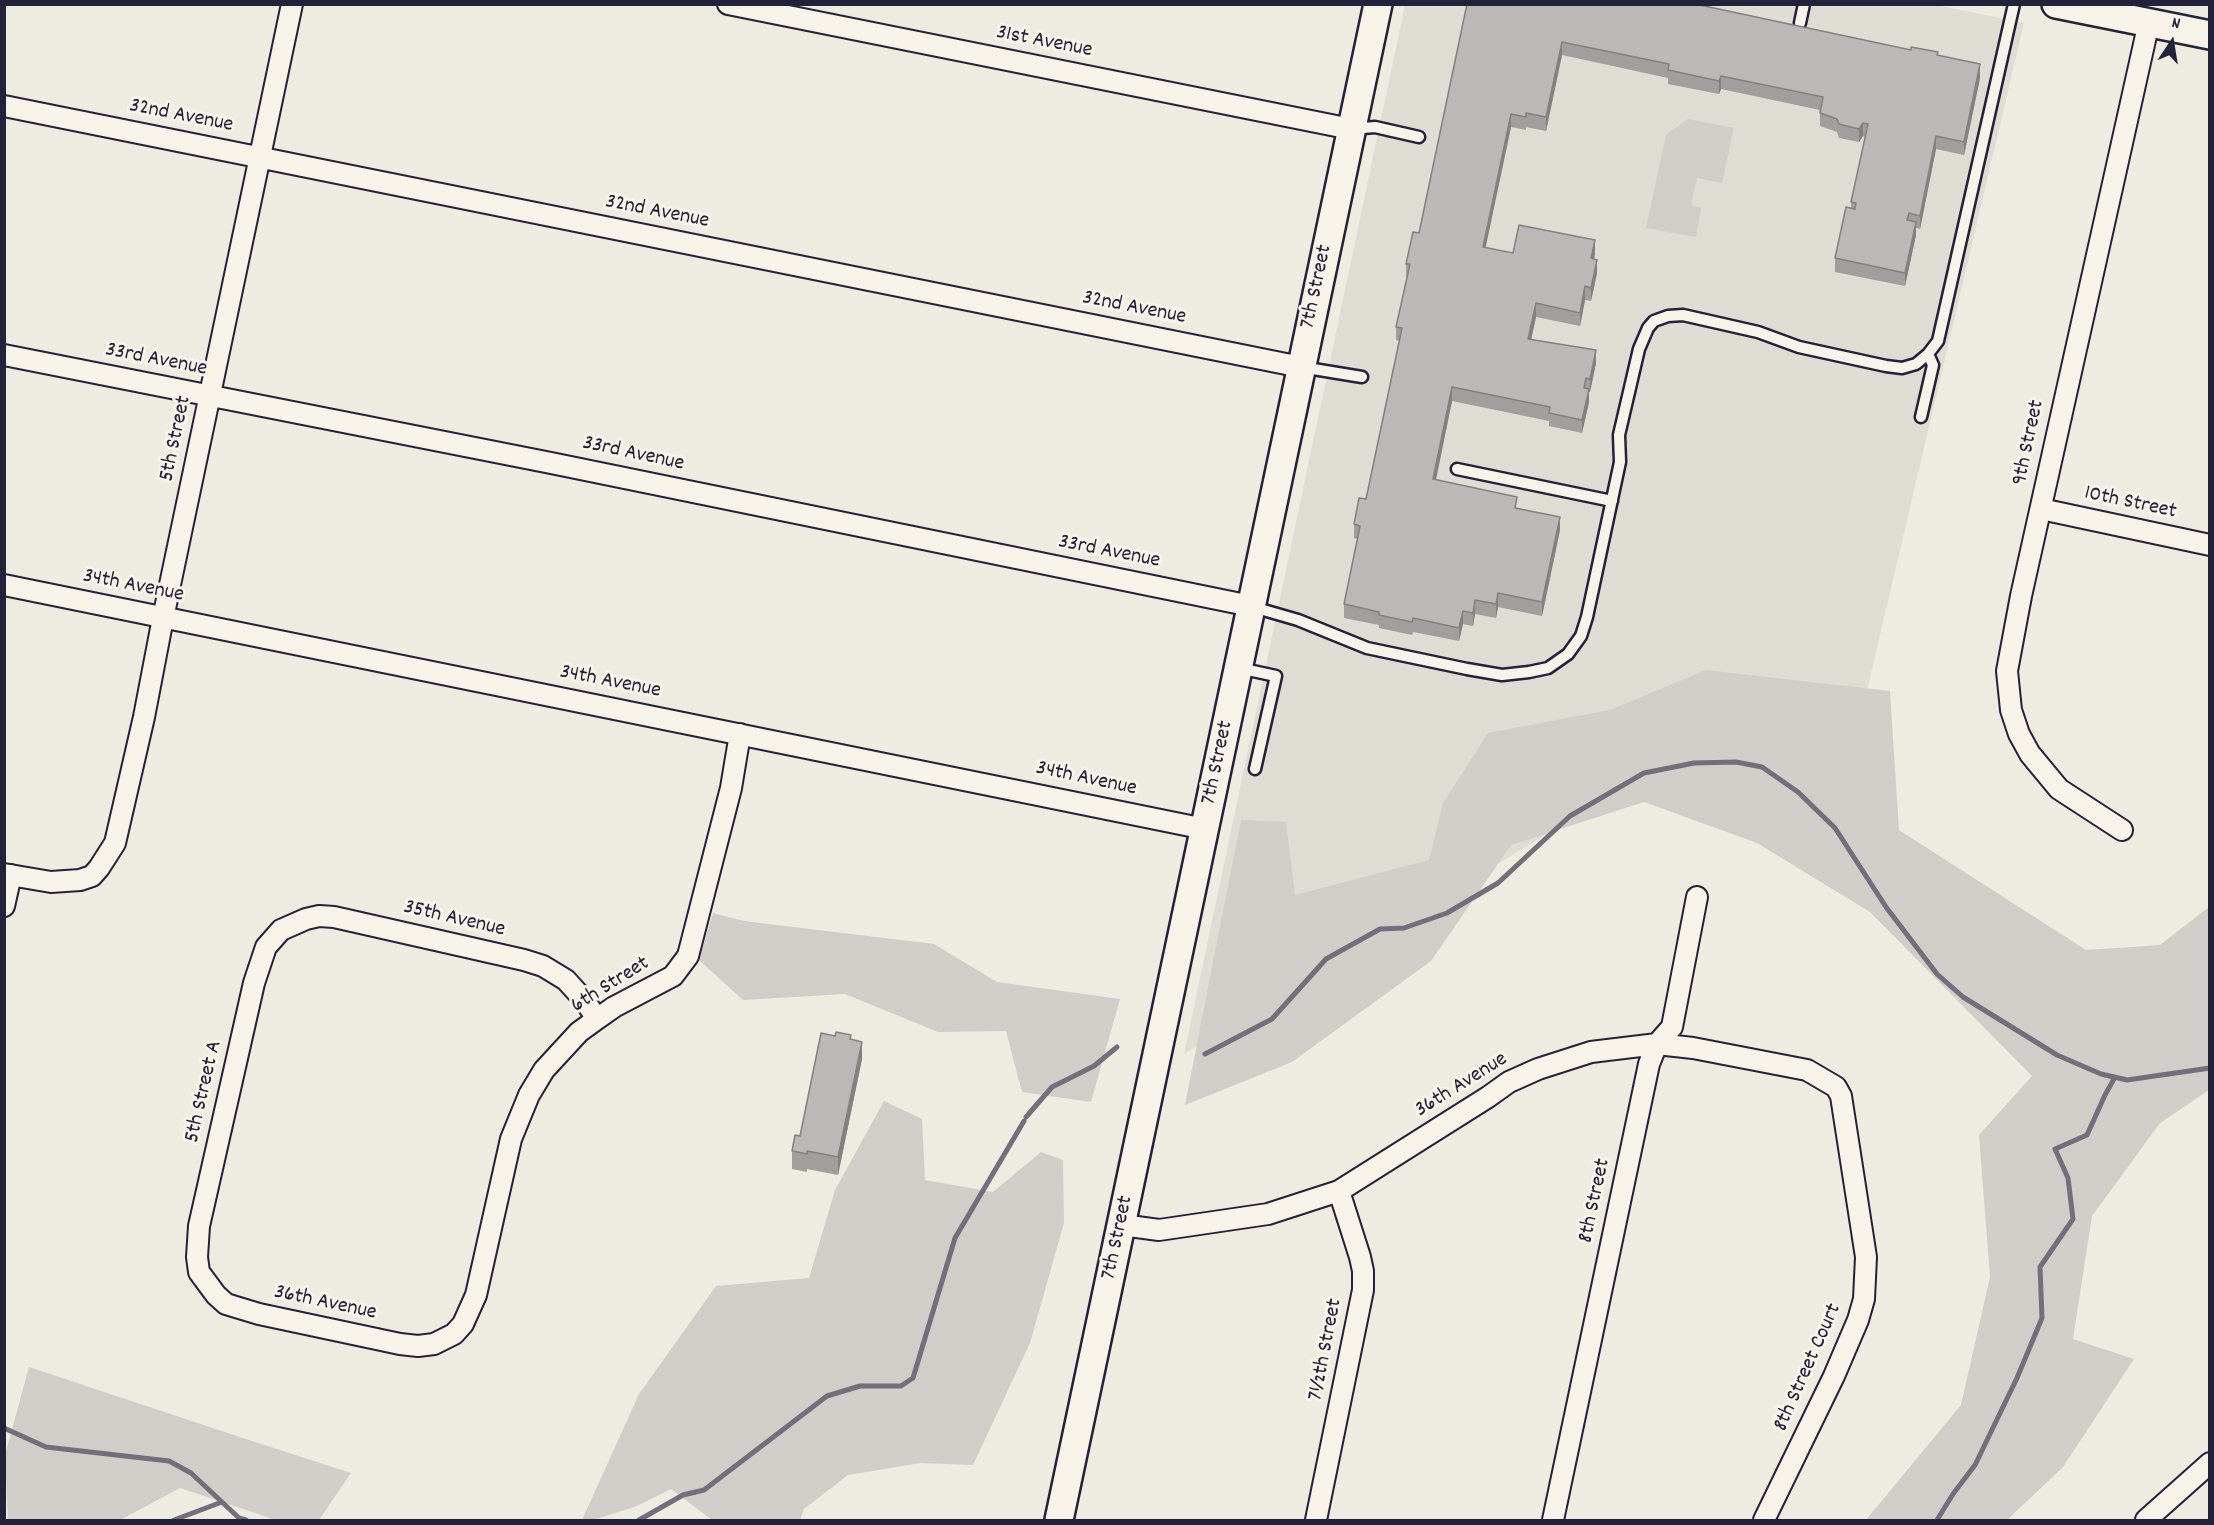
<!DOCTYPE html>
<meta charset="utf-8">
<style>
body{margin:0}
#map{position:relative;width:2214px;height:1525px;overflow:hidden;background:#eeebe1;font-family:Dekko,sans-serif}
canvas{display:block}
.frame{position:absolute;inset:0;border:6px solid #22223b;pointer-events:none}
.north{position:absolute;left:2142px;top:12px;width:60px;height:60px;-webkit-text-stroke:4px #f7f3e8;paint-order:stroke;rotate:12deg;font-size:16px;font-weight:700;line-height:24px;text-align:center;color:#22223b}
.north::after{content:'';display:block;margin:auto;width:21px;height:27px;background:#22223b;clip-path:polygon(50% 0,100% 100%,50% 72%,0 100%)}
</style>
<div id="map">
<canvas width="2214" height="1525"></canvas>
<div class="frame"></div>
<div class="north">N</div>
</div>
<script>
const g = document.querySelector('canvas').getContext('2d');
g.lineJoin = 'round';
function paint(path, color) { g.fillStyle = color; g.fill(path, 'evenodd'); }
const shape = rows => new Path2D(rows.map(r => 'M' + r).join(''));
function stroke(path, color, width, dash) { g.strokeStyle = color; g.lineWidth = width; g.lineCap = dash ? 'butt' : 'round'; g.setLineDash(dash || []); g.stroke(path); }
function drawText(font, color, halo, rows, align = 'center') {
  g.font = font + ' Dekko,sans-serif'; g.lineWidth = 6; g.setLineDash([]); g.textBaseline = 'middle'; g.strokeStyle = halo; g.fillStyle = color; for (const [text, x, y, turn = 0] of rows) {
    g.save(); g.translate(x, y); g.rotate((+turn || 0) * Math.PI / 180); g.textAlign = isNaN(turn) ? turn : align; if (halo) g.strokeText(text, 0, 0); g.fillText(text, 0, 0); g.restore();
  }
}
paint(shape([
 [1931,4,2024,23,1836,822,1729,724,1184,1054,1405,5]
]), '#dfdcd4');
paint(shape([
 [1688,119,1734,128,1722,183,1697,178,1691,205,1701,208,1696,237,1646,228,1666,135],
 [1706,670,1890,691,1899,830,2086,950,2160,945,2209,907,2209,1090,2160,1123,2092,1216,2073,1339,2134,1359,2063,1467,2007,1520,1866,1520,1961,1405,1990,1277,1979,1135,2032,1076,1870,912,1757,843,1644,802,1511,845,1431,961,1292,1062,1185,1105,1241,820,1286,822,1295,895,1429,860,1443,803,1488,733,1610,710],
 [713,913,744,921,934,944,997,982,1120,999,1091,1102,1022,1092,1006,1031,938,1032,845,994,743,1000,699,960],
 [884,1101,922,1119,925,1180,993,1192,1041,1152,1063,1160,1064,1223,1030,1343,973,1465,920,1463,848,1475,804,1509,800,1520,712,1520,671,1489,637,1506,593,1520,582,1520,639,1394,716,1286,809,1278,835,1190],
 [29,1367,246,1439,351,1473,319,1520,276,1520,180,1488,120,1520,8,1520,5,1455]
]), '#d1cdc9');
stroke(shape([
 [1205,1054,1272,1019,1326,959,1380,929,1404,928,1447,913,1498,883,1570,816,1644,773,1694,763,1736,762,1762,767,1798,792,1835,828,1886,907,1937,974,1963,997,2057,1055,2101,1074,2127,1080,2210,1068],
 [1026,1117,1052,1087,1094,1066,1117,1047],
 [4,1428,46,1447,169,1461,191,1473,239,1518,246,1520],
 [174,1520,222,1502],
 [639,1520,683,1495,704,1490,827,1396,860,1386,901,1386,913,1378,955,1238,1024,1121],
 [1937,1520,1953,1494,1975,1465,2017,1378,2042,1318,2040,1267,2073,1219,2068,1178,2055,1149,2087,1135,2105,1095,2115,1077]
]), '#716f7b', 5);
const lane = shape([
 [1800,23,1804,4],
 [1351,129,1375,127,1419,137],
 [1301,367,1362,377],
 [1921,417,1933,365,1928,354],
 [1457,469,1612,501],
 [1253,607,1298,620,1367,648,1467,669,1502,675,1529,672,1548,668,1568,654,1581,636,1587,617,1620,462,1619,435,1639,349,1648,328,1654,321,1668,316,1683,315,1758,332,1799,347,1886,366,1902,368,1916,364,1928,354,1938,341,2014,4],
 [1239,668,1276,676,1255,769]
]);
const street = shape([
 [728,4,1351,129],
 [4,106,1301,367],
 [4,355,551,463,1251,606],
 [2041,509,2210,545],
 [4,585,1205,829],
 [2122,830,2059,789,2030,754,2019,734,2011,710,2007,671,2021,596,2149,22],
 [4,874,51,882,80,880,92,876,99,868,115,843,144,717,163,618,292,4],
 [4,906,11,875],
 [597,1019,585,1001,566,980,543,966,524,960,334,917,319,916,306,919,281,930,266,947,254,983,199,1226,197,1257,199,1272,216,1295,226,1304,259,1314,400,1344,418,1346,434,1344,454,1334,463,1324,476,1295,511,1139,529,1095,544,1070,579,1032,597,1019,614,1007,673,976,688,956,731,788,740,734],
 [1122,1225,1159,1230,1268,1214,1339,1191,1488,1097,1509,1082,1538,1069,1591,1052,1657,1044,1693,1048,1807,1070,1836,1087,1841,1096,1866,1257,1864,1299,1858,1320,1834,1376,1764,1520],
 [1316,1520,1363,1290,1363,1271,1360,1257,1339,1191],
 [1553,1520,1649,1064,1657,1044,1672,1027,1697,897],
 [2146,1520,2210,1463]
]);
const secondary = shape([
 [2056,4,2210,35],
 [1059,1520,1378,4]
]);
stroke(lane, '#22223b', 15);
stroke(street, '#22223b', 24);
stroke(secondary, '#22223b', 32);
stroke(lane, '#f7f3e8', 10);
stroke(street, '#f7f3e8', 20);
stroke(secondary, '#f7f3e8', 27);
paint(shape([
 [1467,4,1696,4,1696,5,1938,56,1980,78,1964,155,1936,149,1920,229,1916,228,1916,235,1905,286,1835,272,1835,258,1851,208,1851,202,1865,137,1863,136,1859,142,1839,138,1837,132,1820,126,1820,110,1721,89,1719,94,1668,84,1668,78,1562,55,1546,131,1526,127,1526,130,1511,127,1485,247,1513,253,1595,254,1594,259,1597,273,1591,301,1585,300,1580,326,1536,317,1531,340,1596,363,1590,392,1589,392,1589,402,1582,433,1549,426,1549,421,1452,401,1436,480,1517,508,1560,530,1542,616,1498,607,1496,618,1475,614,1473,626,1463,624,1459,641,1413,632,1412,635,1379,628,1379,625,1344,618,1344,604,1358,539,1354,538,1354,524,1366,499,1399,341,1396,340,1396,327,1407,277,1406,277,1406,264,1419,233],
 [835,1036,851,1039,862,1059,838,1175,807,1169,807,1172,792,1169,792,1151,800,1136]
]), '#a19e9d');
paint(shape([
 [1562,42,1562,55,1546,131,1546,117],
 [1980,64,1980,78,1964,155,1964,142],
 [1721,76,1721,89,1719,94,1719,81],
 [1511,114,1511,127,1483,260,1483,247],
 [1863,123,1863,136,1859,142,1859,129],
 [1936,136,1936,149,1920,229,1920,216],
 [1916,222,1916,235,1905,286,1905,273],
 [1595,240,1595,254,1591,272,1591,258],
 [1597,260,1597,273,1591,301,1591,288],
 [1585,286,1585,300,1580,326,1580,313],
 [1536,303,1536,317,1528,353,1528,339],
 [1596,350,1596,363,1590,392,1590,379],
 [1452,387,1452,401,1433,493,1433,479],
 [1589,389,1589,402,1582,433,1582,420],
 [1560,517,1560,530,1542,616,1542,602],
 [1498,593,1498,607,1496,618,1496,604],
 [1475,600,1475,614,1473,626,1473,613],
 [1463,611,1463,624,1459,641,1459,628],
 [862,1042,862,1059,838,1175,838,1157]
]), '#838180');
const building = shape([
 [1467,4,1695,4,1911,50,1911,47,1938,52,1937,55,1980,64,1964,142,1936,136,1920,216,1909,213,1907,220,1916,222,1905,273,1835,258,1846,207,1855,209,1856,203,1851,202,1868,124,1863,123,1859,129,1839,124,1837,119,1820,113,1823,97,1721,76,1719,81,1668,70,1669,64,1562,42,1546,117,1526,113,1526,117,1511,114,1483,247,1513,253,1519,225,1595,240,1591,258,1597,260,1591,288,1585,286,1580,313,1536,303,1528,339,1596,350,1590,379,1586,378,1584,388,1589,389,1582,420,1549,413,1550,407,1452,387,1433,479,1517,497,1515,508,1560,517,1542,602,1498,593,1496,604,1475,600,1473,613,1463,611,1459,628,1413,618,1412,622,1379,615,1379,612,1344,604,1360,526,1354,524,1359,498,1366,499,1402,328,1396,327,1410,264,1406,264,1413,232,1419,233,1467,4],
 [836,1032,851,1035,850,1039,862,1042,838,1157,807,1151,807,1154,792,1151,795,1135,800,1136,821,1033,835,1036,836,1032]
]);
paint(building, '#bbb8b7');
stroke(building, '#838180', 1.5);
drawText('22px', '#22223b', '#f7f3e8', [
 ["31st Avenue",1044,43,11],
 ["32nd Avenue",181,117,11],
 ["32nd Avenue",657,213,11],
 ["7th Street",1318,287,-78],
 ["32nd Avenue",1134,309,11],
 ["33rd Avenue",156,361,11],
 ["5th Street",177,439,-78],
 ["9th Street",2030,443,-78],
 ["33rd Avenue",633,455,12],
 ["10th Street",2130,504,12],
 ["33rd Avenue",1109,553,11],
 ["34th Avenue",133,587,11],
 ["34th Avenue",610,683,11],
 ["7th Street",1219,763,-78],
 ["34th Avenue",1086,780,12],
 ["35th Avenue",454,920,13],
 ["6th Street",611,986,-32],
 ["36th Avenue",1462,1086,-32],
 ["5th Street A",205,1092,-77],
 ["8th Street",1596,1201,-78],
 ["7th Street",1119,1238,-78],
 ["36th Avenue",325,1304,12],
 ["7½th Street",1327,1350,-79],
 ["8th Street Court",1809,1368,-66]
]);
</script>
